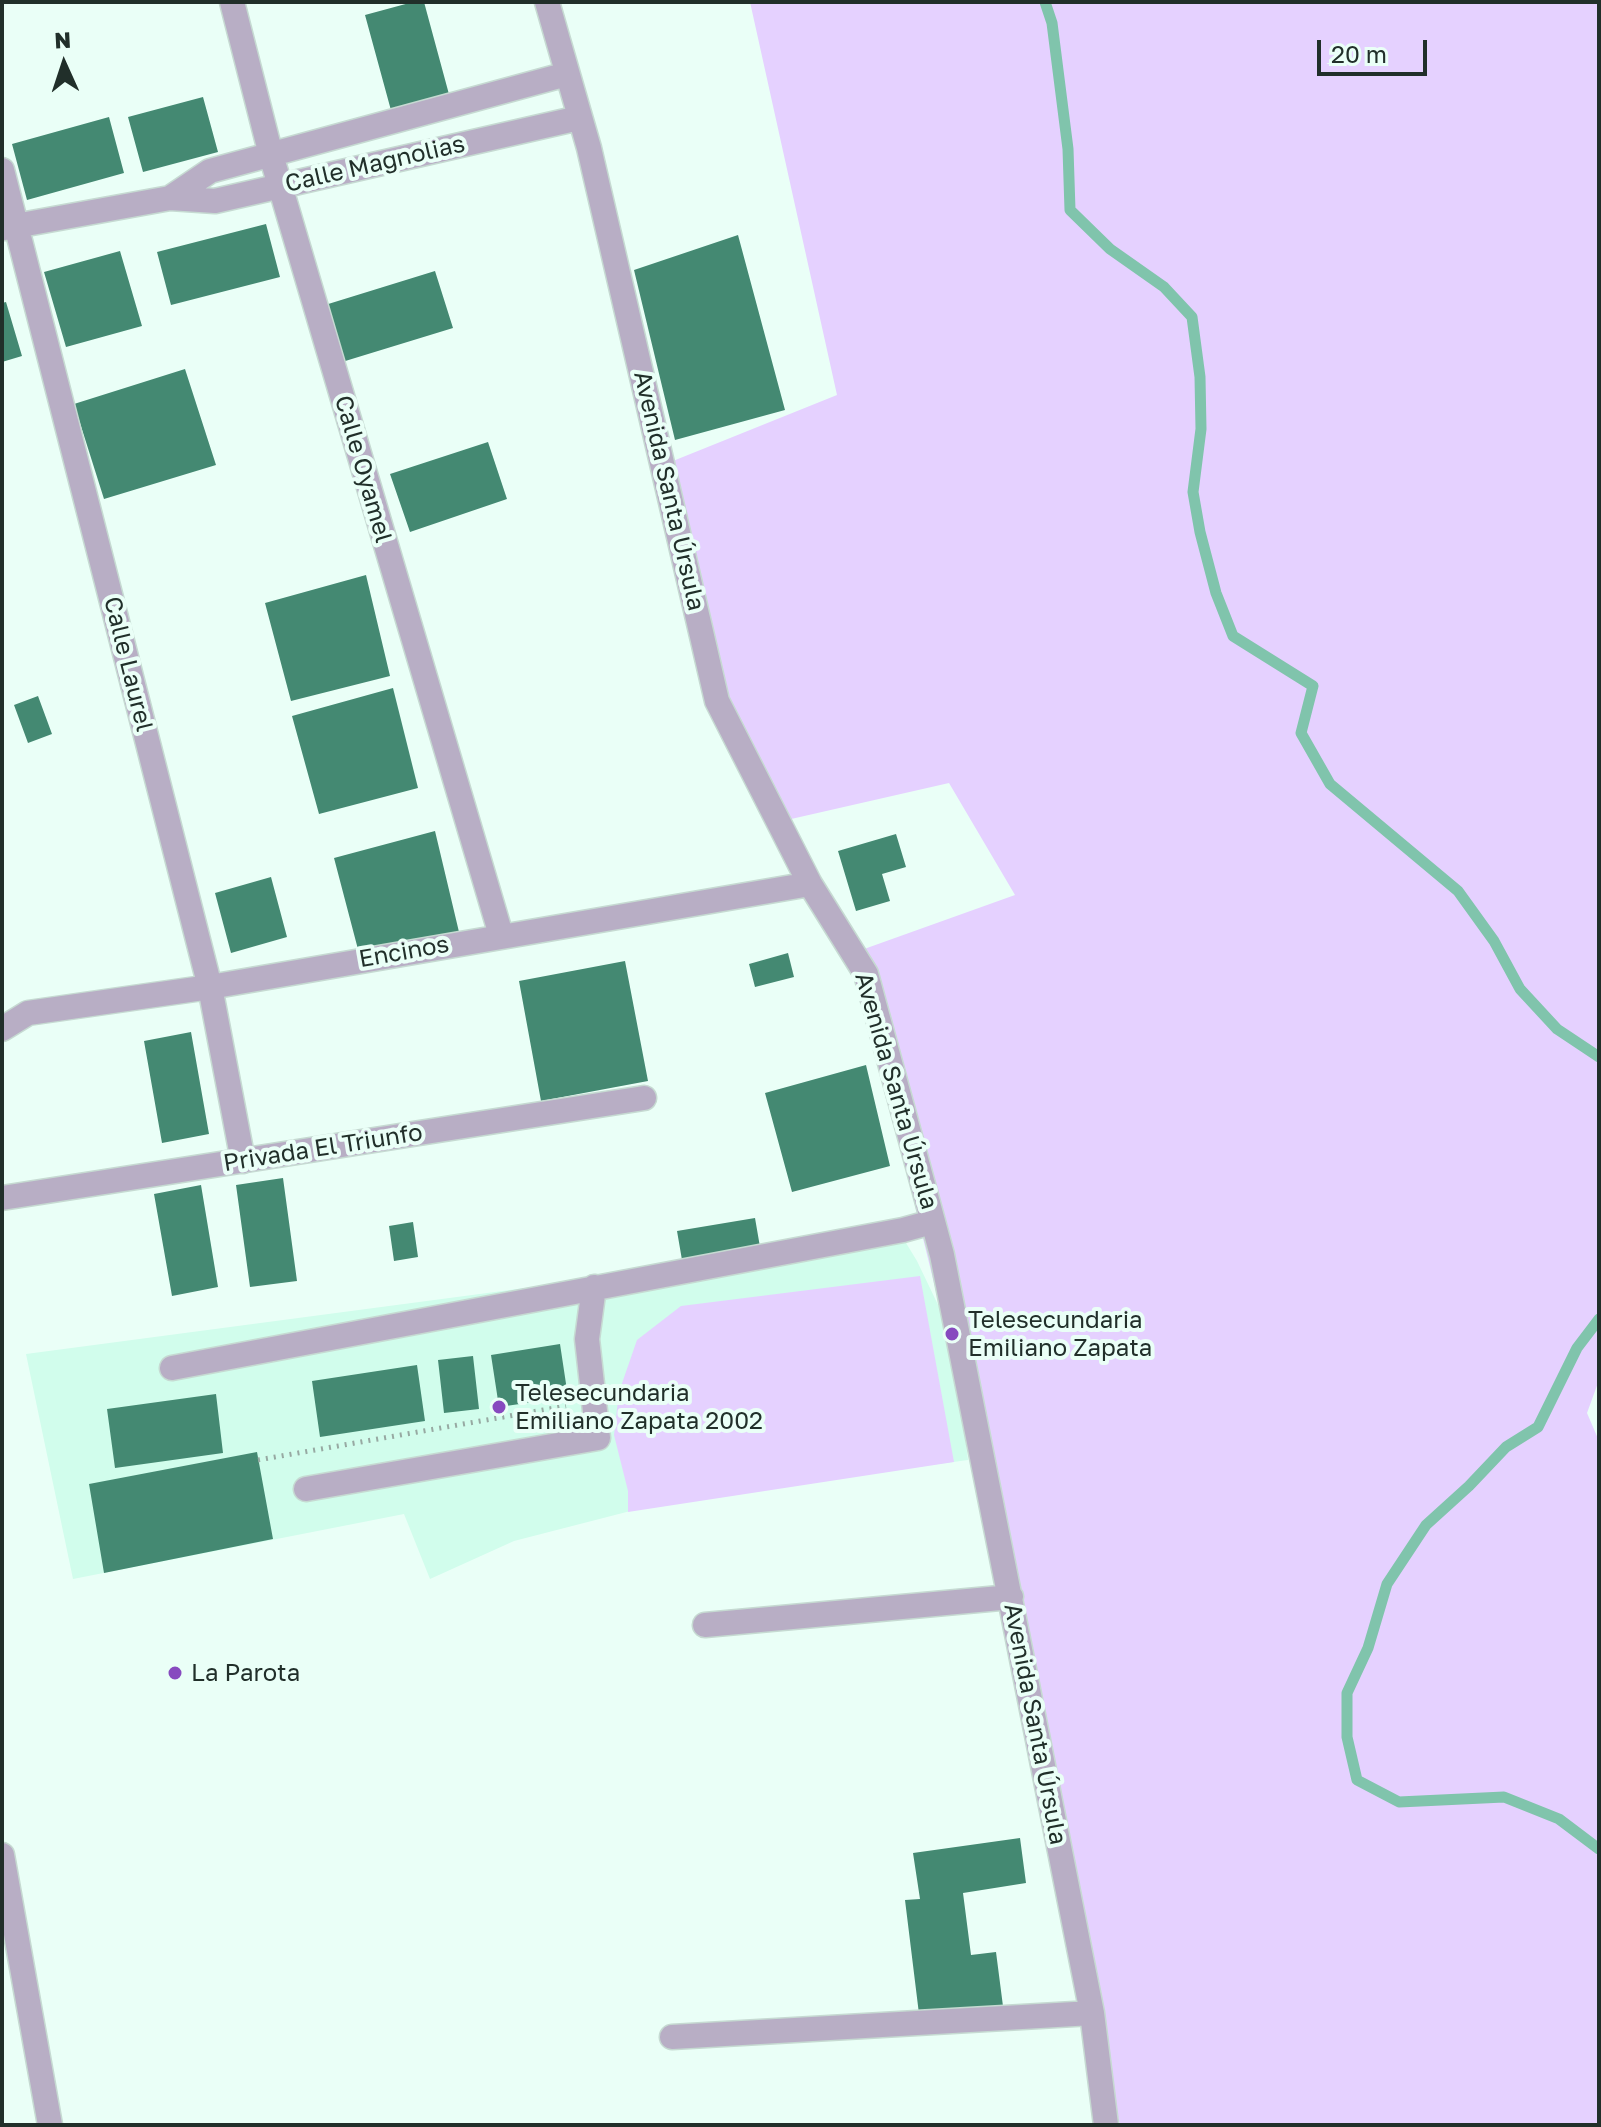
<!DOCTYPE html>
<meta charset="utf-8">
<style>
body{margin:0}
#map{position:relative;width:1601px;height:2127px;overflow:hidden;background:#eafff7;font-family:"Golos Text",sans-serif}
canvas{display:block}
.frame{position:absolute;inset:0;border:4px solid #212f2a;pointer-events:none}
.north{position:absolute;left:24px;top:24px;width:80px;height:80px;-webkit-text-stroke:6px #eafff7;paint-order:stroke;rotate:357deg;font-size:22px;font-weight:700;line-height:32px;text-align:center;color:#212f2a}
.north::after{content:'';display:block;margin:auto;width:28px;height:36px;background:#212f2a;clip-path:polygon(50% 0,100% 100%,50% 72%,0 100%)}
.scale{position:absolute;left:1317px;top:40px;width:110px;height:36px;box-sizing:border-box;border:4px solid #212f2a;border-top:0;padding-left:10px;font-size:24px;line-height:28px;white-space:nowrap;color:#212f2a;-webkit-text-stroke:6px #eafff7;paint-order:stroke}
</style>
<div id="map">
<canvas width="1601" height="2127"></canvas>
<div class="frame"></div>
<div class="north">N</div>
<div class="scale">20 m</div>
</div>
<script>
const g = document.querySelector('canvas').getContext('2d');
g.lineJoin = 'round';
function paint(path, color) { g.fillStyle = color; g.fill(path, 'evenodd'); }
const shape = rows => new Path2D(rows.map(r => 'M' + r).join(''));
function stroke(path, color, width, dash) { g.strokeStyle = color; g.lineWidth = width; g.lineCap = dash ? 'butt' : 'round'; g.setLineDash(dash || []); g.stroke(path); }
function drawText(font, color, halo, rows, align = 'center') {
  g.font = font + ' "Golos Text",sans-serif'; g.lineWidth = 8; g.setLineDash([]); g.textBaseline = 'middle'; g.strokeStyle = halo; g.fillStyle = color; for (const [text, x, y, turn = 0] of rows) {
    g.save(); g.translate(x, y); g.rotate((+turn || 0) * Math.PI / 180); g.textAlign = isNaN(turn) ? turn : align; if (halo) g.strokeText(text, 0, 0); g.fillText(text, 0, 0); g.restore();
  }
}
paint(shape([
 [903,1238,917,1261,952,1334,968,1460,677,1499,514,1541,430,1579,404,1514,73,1579,26,1354]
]), '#d1fdec');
paint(shape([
 [750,2,1599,2,1599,1380,1587,1413,1599,1441,1599,2125,1120,2125,1092,2013,1011,1597,853,953,1015,895,949,783,778,822,717,701,663,465,837,395],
 [920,1276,954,1462,628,1512,628,1491,614,1435,619,1392,637,1340,681,1306]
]), '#e5d1ff');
stroke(shape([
 [1045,2,1052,23,1068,149,1070,210,1110,249,1164,287,1192,317,1200,377,1201,429,1193,492,1200,532,1216,593,1233,636,1313,686,1301,733,1330,784,1458,891,1494,941,1520,989,1557,1029,1599,1057],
 [1599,1319,1577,1348,1538,1427,1506,1447,1469,1486,1426,1525,1387,1584,1368,1648,1347,1693,1347,1737,1357,1780,1399,1802,1504,1797,1559,1819,1599,1849]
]), '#80c4ac', 11);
paint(shape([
 [413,2,424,2,450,98,392,114,365,15],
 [203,97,218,152,143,172,128,117],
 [109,117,124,173,27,200,12,144],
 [266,224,280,277,171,305,157,252],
 [738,235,785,410,675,440,634,270],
 [120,251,142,326,66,347,44,272],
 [435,271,453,328,342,362,325,305],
 [6,302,22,356,2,362,2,303],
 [185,369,216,465,104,499,74,404],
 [488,442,507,499,410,532,390,474],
 [366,575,390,676,291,701,265,603],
 [393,688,418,788,319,814,292,716],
 [38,696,52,734,28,743,14,705],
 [435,831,459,932,360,957,334,858],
 [896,834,906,867,882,874,890,901,856,911,838,851],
 [271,877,287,937,231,953,215,893],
 [788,953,794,977,755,987,749,964],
 [625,961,648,1081,541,1101,519,981],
 [191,1032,209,1134,162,1143,144,1041],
 [866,1065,890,1166,792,1192,765,1093],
 [283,1178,297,1281,250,1287,236,1185],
 [201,1185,218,1287,172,1296,154,1194],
 [755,1218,760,1247,682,1260,677,1231],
 [413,1222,418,1257,394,1261,389,1226],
 [560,1344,568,1397,499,1407,491,1355],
 [473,1356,479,1409,444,1413,438,1360],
 [417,1365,425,1421,320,1437,312,1381],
 [216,1394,223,1453,115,1468,107,1409],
 [257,1452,273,1539,104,1573,89,1484],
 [1020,1838,1026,1883,963,1893,971,1955,996,1952,1004,2014,919,2014,905,1900,920,1899,913,1853]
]), '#448972');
const minor = shape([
 [232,2,271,155,501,935],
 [547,2,589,148,717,701,810,884,866,974,942,1255,1092,2013,1106,2125],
 [2,170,210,987,243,1161],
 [170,198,210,171,567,74],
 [4,228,170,198,215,201,579,118],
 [2,1029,28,1013,210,987,810,884],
 [2,1198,644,1098],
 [172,1368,903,1230,932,1222],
 [306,1489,598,1438,587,1339,594,1287],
 [705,1625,1011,1597],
 [2,1855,50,2125],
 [672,2037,1092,2013]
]);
stroke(minor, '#c6dad2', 27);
stroke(shape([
 [258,1460,566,1406]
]), '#97a9a2', 5, [2, 6]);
stroke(minor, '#b8aec5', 24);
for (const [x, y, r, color] of [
 [952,1334,8,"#874abf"],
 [499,1407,8,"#874abf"],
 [175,1673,8,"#874abf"]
]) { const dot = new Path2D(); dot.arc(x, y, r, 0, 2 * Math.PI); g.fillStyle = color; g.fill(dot); stroke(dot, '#eafff7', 3); }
drawText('24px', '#212f2a', '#eafff7', [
 ["Calle Magnolias",375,164,-13],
 ["Calle Oyamel",363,469,74],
 ["Avenida Santa Úrsula",669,491,77],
 ["Calle Laurel",128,664,76],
 ["Encinos",404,952,-10],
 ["Avenida Santa Úrsula",896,1091,74],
 ["Privada El Triunfo",323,1148,-9],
 ["Avenida Santa Úrsula",1035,1724,79]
]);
drawText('24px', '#212f2a', '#eafff7', [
 ["Telesecundaria",968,1320],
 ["Emiliano Zapata",968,1348],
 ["Telesecundaria",515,1393],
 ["Emiliano Zapata 2002",515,1421],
 ["La Parota",191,1673]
], 'left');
</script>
